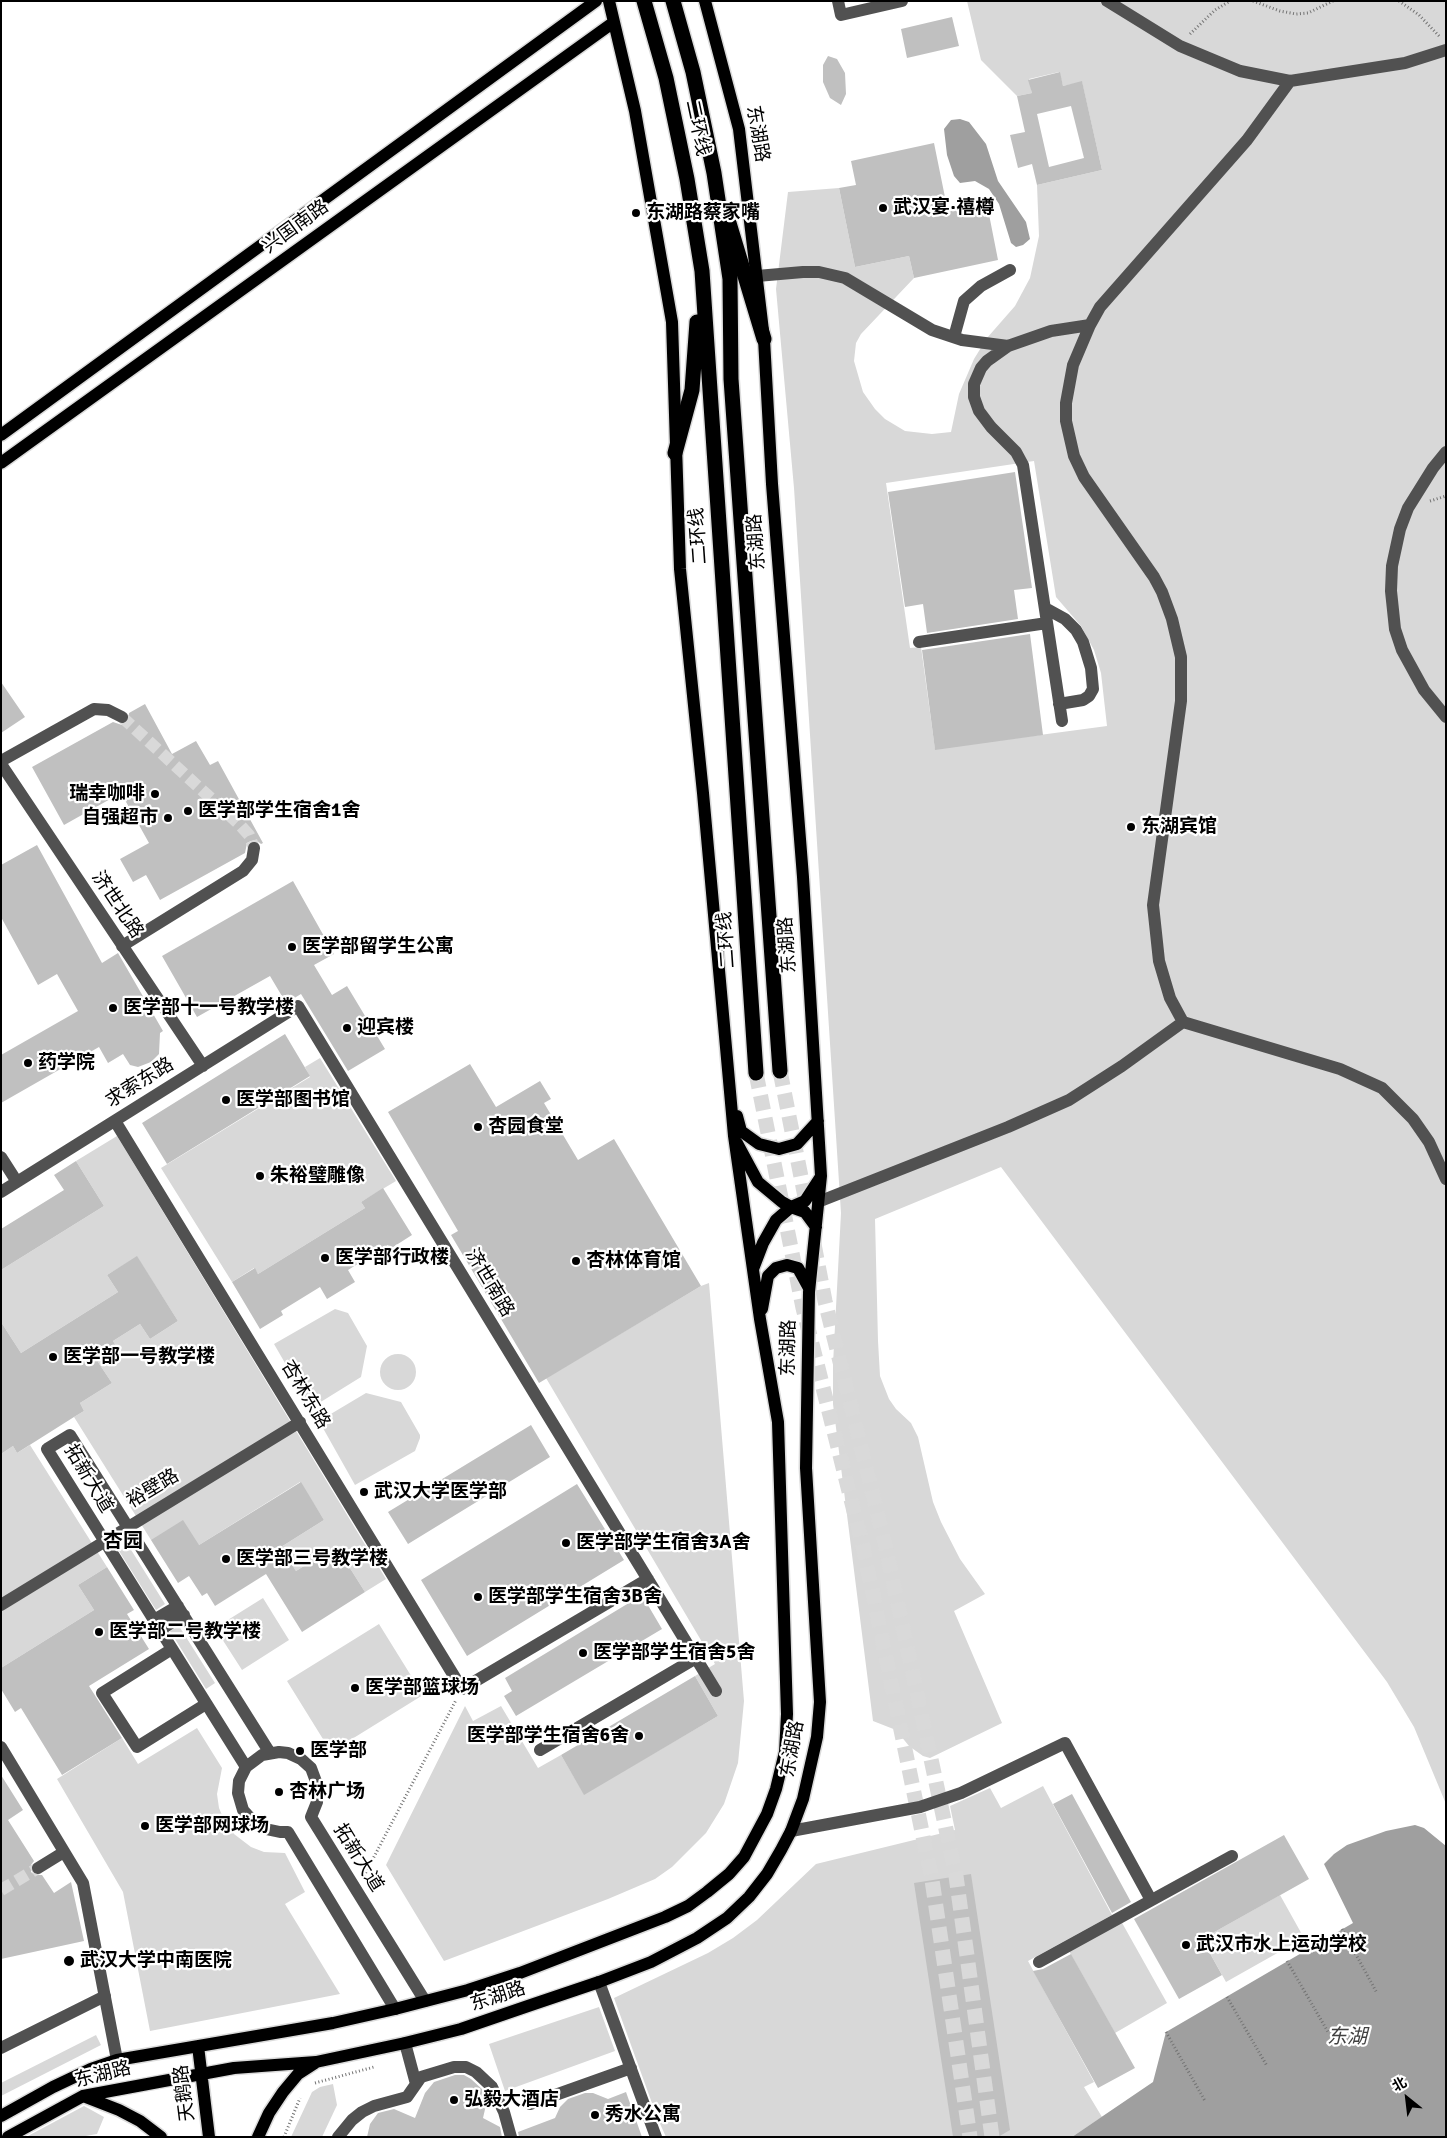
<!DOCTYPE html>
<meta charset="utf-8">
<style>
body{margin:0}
#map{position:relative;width:1447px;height:2138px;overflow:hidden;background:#fff;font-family:Signika,"Noto Sans SC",sans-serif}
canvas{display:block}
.frame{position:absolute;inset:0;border:2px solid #000;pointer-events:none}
.north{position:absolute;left:1382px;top:2073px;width:50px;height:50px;-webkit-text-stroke:4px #fff;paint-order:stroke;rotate:331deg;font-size:14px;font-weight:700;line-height:20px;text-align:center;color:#000}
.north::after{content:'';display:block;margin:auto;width:18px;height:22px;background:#000;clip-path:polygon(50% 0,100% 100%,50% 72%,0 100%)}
</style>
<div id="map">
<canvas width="1447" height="2138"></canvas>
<div class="frame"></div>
<div class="north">北</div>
</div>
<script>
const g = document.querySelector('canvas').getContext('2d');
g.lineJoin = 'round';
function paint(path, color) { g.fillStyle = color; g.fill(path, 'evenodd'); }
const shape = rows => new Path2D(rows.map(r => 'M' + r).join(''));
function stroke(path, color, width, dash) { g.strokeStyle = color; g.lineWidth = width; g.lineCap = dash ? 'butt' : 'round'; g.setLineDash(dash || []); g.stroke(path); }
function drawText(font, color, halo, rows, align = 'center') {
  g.font = font + ' Signika,"Noto Sans SC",sans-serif'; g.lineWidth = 4.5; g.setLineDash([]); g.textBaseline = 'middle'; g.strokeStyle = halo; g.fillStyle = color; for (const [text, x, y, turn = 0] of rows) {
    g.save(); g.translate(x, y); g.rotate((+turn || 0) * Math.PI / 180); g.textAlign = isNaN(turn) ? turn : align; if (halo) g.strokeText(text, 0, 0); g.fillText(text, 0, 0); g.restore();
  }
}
paint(shape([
 [967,1,1446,1,1446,1804,1414,1727,1387,1682,1001,1167,875,1219,878,1341,880,1376,889,1399,896,1409,911,1423,918,1437,933,1502,941,1522,960,1559,985,1594,954,1611,1002,1723,930,1758,923,1756,909,1746,896,1730,873,1721,833,1404,833,1364,841,1213,794,488,776,289,788,192,839,188,855,267,909,256,914,278,861,334,856,343,854,361,863,392,875,409,885,419,905,431,932,434,951,432,959,394,974,359,987,338,1015,306,1030,278,1039,236,1037,185,1102,170,1082,82,1063,86,1059,72,1029,79,1032,93,1017,96,981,60],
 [1034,461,1056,597,1081,626,1094,650,1101,673,1107,726,935,749,921,647,910,648,886,483],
 [320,1058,396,1181,361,1202,365,1208,258,1274,254,1268,232,1282,161,1168,310,1077,305,1067],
 [117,1136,386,1579,365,1592,336,1546,296,1571,281,1547,324,1520,300,1482,199,1545,151,1540,74,1417,84,1411,80,1403,112,1383,98,1362,118,1349,113,1341,140,1324,150,1339,178,1321,137,1257,107,1275,118,1292,21,1353,1,1322,1,1270,104,1206,76,1161],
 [709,1283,744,1701,738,1763,724,1804,706,1833,672,1867,655,1879,608,1899,444,1961,386,1865,465,1706,473,1721,501,1706,538,1768,561,1755,584,1794,718,1716,695,1676,715,1664,546,1378,701,1286],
 [335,1309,348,1313,367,1346,361,1377,311,1408,274,1344],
 '380 1372a18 18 0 1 1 36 0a18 18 0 1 1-36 0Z',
 [366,1393,401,1402,420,1435,420,1438,415,1451,355,1485,319,1421],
 [30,1445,107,1567,78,1585,94,1610,1,1668,1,1454,13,1446,17,1453],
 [128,1545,165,1604,156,1610,119,1551],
 [263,1598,289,1640,242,1670,215,1628],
 [379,1624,423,1695,331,1752,287,1681],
 [179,1626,215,1683,206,1689,170,1631],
 [197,1728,222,1768,217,1794,219,1808,225,1822,234,1834,251,1847,264,1852,285,1853,305,1892,285,1904,340,1994,150,2031,123,1892,57,1779,122,1738,138,1764],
 [1043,1786,1112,1915,1028,1961,1094,2082,1084,2087,1102,2117,1072,2137,666,2137,657,2117,614,1998,708,1953,733,1938,757,1920,816,1864,955,1830,950,1806,990,1788,1001,1808],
 [1280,1895,1304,1938,1226,1982,1202,1939],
 [1121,1921,1167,2003,1115,2033,1069,1951],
 [599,2007,615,2051,505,2091,489,2044],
 [96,2035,101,2045,1,2096,1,2083],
 [333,2084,337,2105,322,2137,291,2137,312,2092,320,2087],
 [84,2106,104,2117,97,2134,80,2137,26,2137]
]), '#d8d8d8');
paint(shape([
 [960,119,969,122,986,144,998,181,1026,222,1030,239,1023,245,1016,247,1011,243,999,204,989,189,975,181,960,183,954,176,947,155,944,129,951,120],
 [1415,1825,1424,1828,1446,1846,1446,2137,1072,2137,1153,2082,1166,2032,1353,1923,1324,1864,1334,1854,1347,1845,1386,1831]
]), '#9f9f9f');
paint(shape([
 [952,17,959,46,907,58,901,29],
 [828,56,837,59,845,73,846,94,841,105,830,98,823,82,823,65],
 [1060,72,1063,86,1082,81,1102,170,1037,185,1032,164,1018,168,1010,135,1025,132,1017,96,1032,93,1028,80],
 [1071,106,1084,158,1049,167,1037,114],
 [934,143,947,207,986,199,998,260,914,278,909,256,855,267,839,188,856,185,851,161],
 [1015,472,1032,588,1014,590,1018,619,927,633,923,604,905,607,888,492],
 [1030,634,1043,735,935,750,922,650],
 [1,682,25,717,1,733],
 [145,704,172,754,196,741,210,765,218,761,263,843,261,844,256,840,251,841,247,843,245,853,160,900,146,875,133,882,120,859,149,843,121,793,64,825,32,767,113,722,122,725,126,724,129,720,129,713],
 [37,845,102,963,118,953,163,1031,160,1033,159,1054,151,1062,138,1067,130,1065,123,1054,108,1063,99,1047,1,1103,1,1055,78,1011,57,974,38,985,1,917,1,865],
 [293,881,334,954,314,965,332,995,347,986,385,1049,348,1071,301,994,286,1003,270,976,197,1017,162,956],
 [285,1034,310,1076,167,1164,142,1123],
 [470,1064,496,1107,540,1081,551,1099,544,1103,578,1160,614,1139,701,1286,539,1383,451,1235,458,1231,388,1112],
 [76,1161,104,1206,1,1270,1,1229,64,1190,54,1175],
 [383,1188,412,1235,390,1249,388,1245,348,1270,355,1282,327,1299,320,1287,281,1311,283,1315,260,1329,232,1282,255,1268,258,1274,365,1208,361,1202],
 [137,1256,178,1321,150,1339,140,1324,113,1341,118,1349,98,1362,112,1383,80,1403,84,1411,74,1417,17,1453,13,1446,1,1454,1,1322,21,1353,118,1292,107,1275],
 [531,1425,550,1457,408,1544,388,1512],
 [301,1482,324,1520,281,1547,296,1571,336,1546,365,1592,302,1632,266,1574,215,1606,207,1593,202,1596,189,1576,178,1583,151,1540,183,1520,199,1545],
 [577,1484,624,1560,467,1656,421,1580],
 [107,1567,134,1610,127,1614,149,1649,89,1686,122,1738,62,1775,21,1708,15,1712,1,1689,1,1668,94,1610,78,1585],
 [642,1595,662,1629,516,1716,504,1696,512,1691,505,1678],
 [695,1676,718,1716,584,1795,561,1755],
 [1,1775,23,1810,8,1820,34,1861,31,1865,31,1872,35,1875,42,1875,54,1893,71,1882,84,1941,1,1959],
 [1072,1794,1131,1902,1112,1913,1053,1804],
 [1284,1835,1309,1879,1202,1939,1222,1975,1179,1999,1134,1919],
 [971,1874,1010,2130,998,2137,953,2137,914,1883],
 [1071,1954,1135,2068,1098,2088,1033,1971,1043,1969],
 [455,2075,464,2075,471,2079,483,2090,486,2105,483,2118,500,2127,502,2137,367,2137,370,2124,378,2113,394,2109,415,2118,425,2093,434,2082],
 [626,2092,642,2137,519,2137,518,2132,555,2118,560,2107,568,2099,585,2093,593,2093,608,2099]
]), '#c0c0c0');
stroke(shape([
 [122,717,239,824,249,835,254,848],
 [1,1890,38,1868]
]), '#d9d9d9', 12, [12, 6]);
stroke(shape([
 [780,1071,808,1212],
 [756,1073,803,1308,864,1551,932,1880,970,2137],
 [814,1244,825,1301,885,1544,956,1876,992,2137]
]), '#d9d9d9', 15, [15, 8]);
const major = shape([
 [1,435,596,1],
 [1,463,614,22],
 [737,1116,741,1131,759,1144,779,1149,797,1144,818,1121],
 [737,1143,758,1182,782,1202,791,1207,805,1201,820,1178],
 [753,1269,763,1243,776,1220,791,1207,805,1212,816,1227],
 [762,1309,768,1276,776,1268,787,1265,798,1268,809,1288],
 [198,2046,209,2137],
 [83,2096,119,2110,140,2121,161,2137],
 [1,2116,53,2087,91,2069,117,2060,333,2023,395,2009,468,1990,520,1973,665,1917,688,1906,707,1892,729,1874,744,1857,767,1814,776,1789,785,1752,787,1714,778,1422,760,1319,734,1136,703,793,680,569,672,322,635,111,609,1],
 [8,2137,83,2096,234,2068,316,2062,405,2043,461,2029,528,2006,599,1982,651,1962,697,1938,727,1918,749,1897,767,1874,781,1850,791,1831,803,1799,817,1737,820,1702,806,1468,809,1292,821,1176,803,877,772,484,764,339,739,129,705,1],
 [258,2137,269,2113,283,2092,298,2074,315,2063]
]);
const highway = shape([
 [644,1,666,78,687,179,702,271,756,1073],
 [673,1,693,72,714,173,730,279,731,379,780,1071],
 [729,223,764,339],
 [675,453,692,390,697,322]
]);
stroke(major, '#dbdbdb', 15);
stroke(highway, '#dbdbdb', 18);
stroke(shape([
 [1253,1,1280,11,1296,14,1308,13,1333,1],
 [1399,1,1419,15,1440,37],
 [1190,34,1215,10,1230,1],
 [1430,501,1446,496],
 [364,1876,456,1700],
 [1342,1929,1377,1993],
 [1287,1961,1328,2032],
 [1227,1997,1267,2066],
 [1166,2032,1205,2101],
 [315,2083,374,2067],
 [284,2137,300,2098]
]), '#737373', 3, [1, 2.5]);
stroke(shape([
 [838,1,841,15,902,1],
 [1107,1,1180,46,1240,71,1290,81,1405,63,1446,50],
 [1290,81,1247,140,1100,307,1090,325,1073,365,1066,403,1066,421,1074,456,1084,477,1154,577,1162,592,1172,619,1181,657,1181,701,1153,905,1159,961,1170,998,1183,1022,1340,1069,1382,1088,1413,1119,1429,1142,1446,1179],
 [757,276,803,272,819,272,845,278,932,330,962,340,1008,346],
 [954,337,964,301,981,286,1010,270],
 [1446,452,1433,468,1408,508,1400,529,1392,566,1391,591,1395,629,1402,650,1424,690,1446,717],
 [1045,608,1065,619,1076,630,1083,642,1091,668,1093,689,1089,696,1083,700,1059,704],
 [919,642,1047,623],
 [1062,721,1023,465,1016,452,991,427,979,411,974,397,974,384,981,368,987,361,1008,346,1051,331,1090,325],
 [1,761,94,709,108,710,122,717],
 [1,764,203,1066],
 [122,946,243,871,252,860,254,848],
 [115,1121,462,1689,648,1579],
 [1,1157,17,1182],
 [1,1192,298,1006,716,1691],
 [818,1202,1008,1127,1069,1100,1122,1066,1183,1022],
 [1,1605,300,1422],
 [154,1620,178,1606],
 [160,1630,184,1615],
 [172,1649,102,1693,137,1747,206,1704],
 [1,1747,83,1883,117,2060],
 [540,1750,696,1658],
 [246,1767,47,1449,70,1435,270,1753],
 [791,1831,920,1807,961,1793,1065,1743,1151,1900],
 [38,1868,64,1852],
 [1039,1962,1232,1856],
 [599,1982,656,2137],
 [395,2009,288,1832,280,1832,261,1828,252,1820,243,1810,238,1793,239,1781,246,1767,262,1755,279,1752,288,1753,301,1759,311,1768,318,1787,317,1802,311,1817,425,2001],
 [405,2043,416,2084],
 [1,2048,105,1996],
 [530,2104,631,2068],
 [338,2137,352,2120,362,2112,374,2106,407,2097,421,2077,454,2067,466,2067,476,2072,492,2087,504,2112,511,2137]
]), '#515151', 12);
stroke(major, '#000', 12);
stroke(highway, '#000', 15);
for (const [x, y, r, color] of [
 [883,208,5,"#000"],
 [636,213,5,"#000"],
 [155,794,5,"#000"],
 [188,811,5,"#000"],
 [168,818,5,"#000"],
 [1131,827,5,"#000"],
 [292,947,5,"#000"],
 [113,1008,5,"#000"],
 [347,1028,5,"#000"],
 [28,1063,5,"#000"],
 [226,1100,5,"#000"],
 [478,1127,5,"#000"],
 [260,1176,5,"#000"],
 [325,1258,5,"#000"],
 [576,1261,5,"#000"],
 [53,1357,5,"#000"],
 [364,1492,5,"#000"],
 [566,1543,5,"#000"],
 [226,1559,5,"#000"],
 [478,1597,5,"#000"],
 [99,1632,5,"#000"],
 [583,1653,5,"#000"],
 [355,1688,5,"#000"],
 [639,1736,5,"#000"],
 [300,1751,5,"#000"],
 [279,1792,5,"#000"],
 [145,1826,5,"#000"],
 [1186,1945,5,"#000"],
 [69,1961,6,"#000"],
 [454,2100,5,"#000"],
 [595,2115,5,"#000"]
]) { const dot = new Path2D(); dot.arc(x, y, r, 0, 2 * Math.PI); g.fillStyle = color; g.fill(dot); stroke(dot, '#fff', 2); }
drawText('19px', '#000', '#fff', [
 ["二环线",697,128,78],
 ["东湖路",757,134,80],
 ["兴国南路",296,227,-36],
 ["二环线",699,536,-94],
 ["东湖路",757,542,-94],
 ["济世北路",117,905,56],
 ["二环线",727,940,-94],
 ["东湖路",788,945,-94],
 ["求索东路",140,1083,-32],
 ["济世南路",489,1283,59],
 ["东湖路",789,1348,-89],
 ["杏林东路",305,1395,59],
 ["拓新大道",88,1479,59],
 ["裕壁路",153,1489,-31],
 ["东湖路",793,1749,-80],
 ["拓新大道",358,1858,58],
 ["东湖路",498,1997,-18],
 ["东湖路",103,2075,-14],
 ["天鹅路",185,2093,-97]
]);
drawText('bold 19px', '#000', '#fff', [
 ["武汉宴·禧樽",893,208],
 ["东湖路蔡家嘴",646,213],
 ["瑞幸咖啡",145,794,"right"],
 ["医学部学生宿舍1舍",198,811],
 ["自强超市",158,818,"right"],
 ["东湖宾馆",1141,827],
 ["医学部留学生公寓",302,947],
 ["医学部十一号教学楼",123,1008],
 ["迎宾楼",357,1028],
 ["药学院",38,1063],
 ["医学部图书馆",236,1100],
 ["杏园食堂",488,1127],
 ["朱裕璧雕像",270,1176],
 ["医学部行政楼",335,1258],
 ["杏林体育馆",586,1261],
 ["医学部一号教学楼",63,1357],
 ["武汉大学医学部",374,1492],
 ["医学部学生宿舍3A舍",576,1543],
 ["医学部三号教学楼",236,1559],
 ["医学部学生宿舍3B舍",488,1597],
 ["医学部二号教学楼",109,1632],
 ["医学部学生宿舍5舍",593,1653],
 ["医学部篮球场",365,1688],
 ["医学部学生宿舍6舍",629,1736,"right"],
 ["医学部",310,1751],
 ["杏林广场",289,1792],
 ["医学部网球场",155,1826],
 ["武汉市水上运动学校",1196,1945],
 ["武汉大学中南医院",80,1961],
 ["弘毅大酒店",464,2100],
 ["秀水公寓",605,2115]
], 'left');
drawText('bold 20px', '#000', '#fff', [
 ["杏园",123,1542]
]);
drawText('italic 20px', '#404040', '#fff', [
 ["东湖",1347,2038]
]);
</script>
